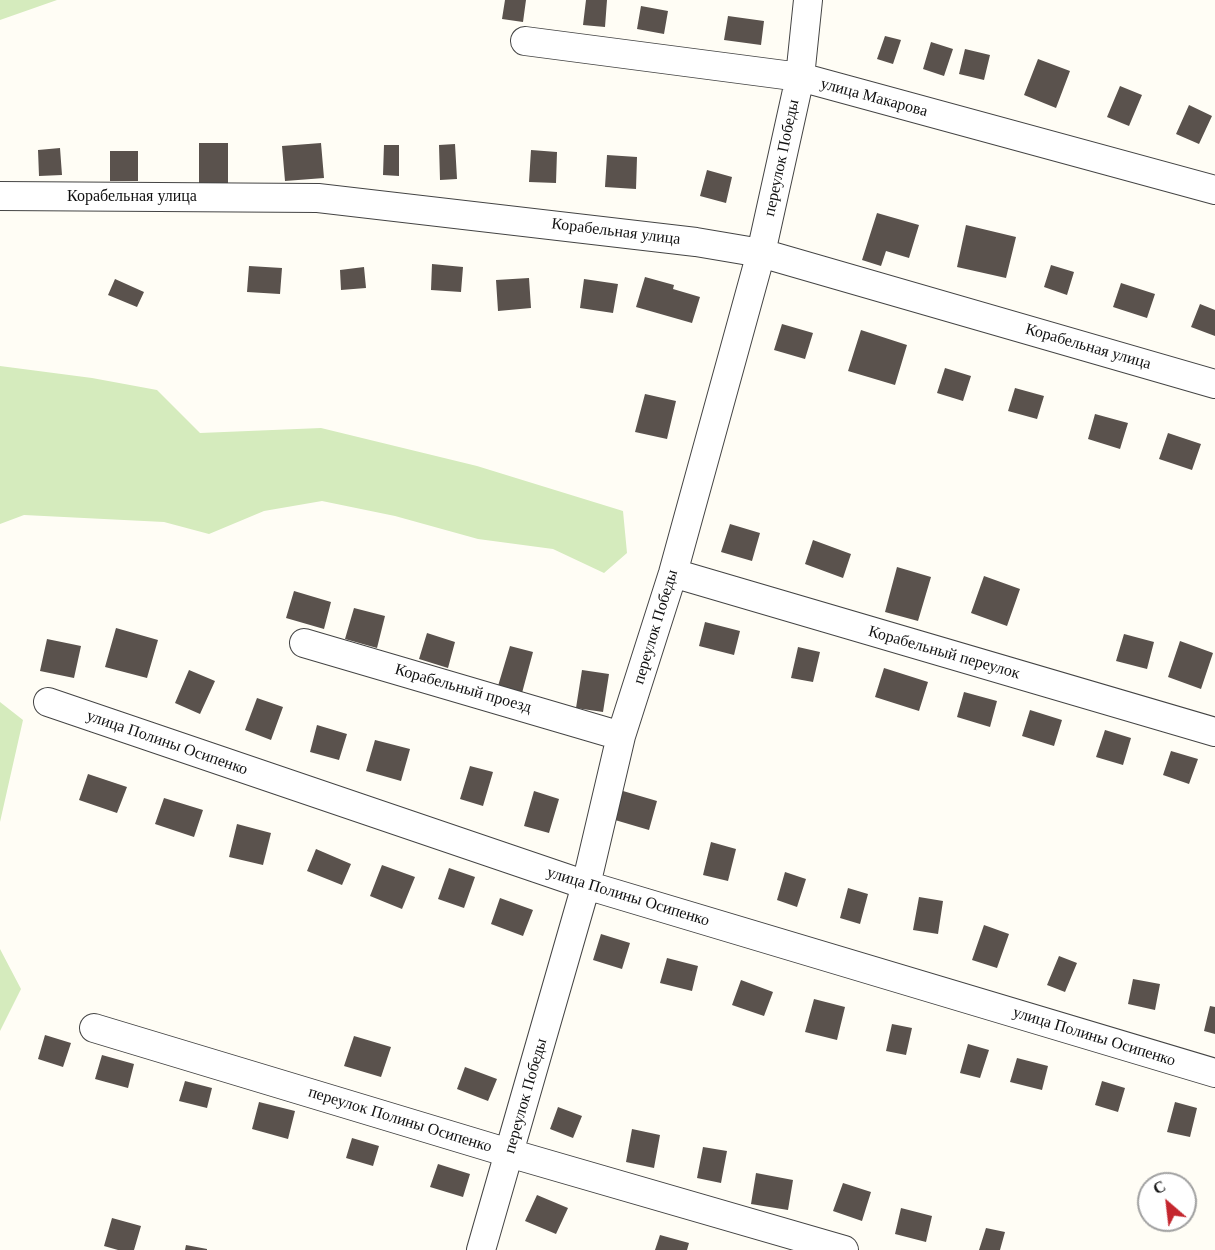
<!DOCTYPE html>
<meta charset="utf-8">
<style>
body{margin:0}
#map{position:relative;width:1215px;height:1250px;overflow:hidden;background:#fffdf5;font-family:Georgia,serif}
canvas{display:block}
.north{position:absolute;left:1137px;top:1172px;width:60px;height:60px;box-sizing:border-box;background:#fff;border:2px solid #a0a0a0;border-radius:50%;rotate:332deg;font-size:16px;font-weight:700;line-height:24px;text-align:center;color:#111}
.north::after{content:'';display:block;margin:auto;width:21px;height:27px;background:#c4262e;clip-path:polygon(50% 0,100% 100%,50% 72%,0 100%)}
</style>
<div id="map">
<canvas width="1215" height="1250"></canvas>
<div class="north">С</div>
</div>
<script>
const g = document.querySelector('canvas').getContext('2d');
g.lineJoin = 'round';
function paint(path, color) { g.fillStyle = color; g.fill(path, 'evenodd'); }
const shape = rows => new Path2D(rows.map(r => 'M' + r).join(''));
function stroke(path, color, width, dash) { g.strokeStyle = color; g.lineWidth = width; g.lineCap = dash ? 'butt' : 'round'; g.setLineDash(dash || []); g.stroke(path); }
function drawText(font, color, halo, rows, align = 'center') {
  g.font = font + ' Georgia,serif'; g.lineWidth = 6; g.setLineDash([]); g.textBaseline = 'middle'; g.strokeStyle = halo; g.fillStyle = color; for (const [text, x, y, turn = 0] of rows) {
    g.save(); g.translate(x, y); g.rotate((+turn || 0) * Math.PI / 180); g.textAlign = isNaN(turn) ? turn : align; if (halo) g.strokeText(text, 0, 0); g.fillText(text, 0, 0); g.restore();
  }
}
paint(shape([
 [0,0,57,0,0,20],
 [0,366,92,378,157,390,200,433,321,428,477,466,623,511,627,553,604,573,553,549,478,539,395,516,322,501,264,511,209,534,164,522,24,515,0,524],
 [0,702,23,720,0,822],
 [0,949,21,989,0,1031]
]), '#d5ebbd');
paint(shape([
 [505,0,526,0,523,22,502,19],
 [586,0,607,0,605,27,583,25],
 [641,6,668,11,664,34,637,29],
 [728,16,764,21,761,45,724,40],
 [885,36,901,40,893,64,877,59],
 [931,42,953,49,944,76,923,69],
 [965,49,990,55,984,80,959,74],
 [1038,59,1070,71,1056,108,1024,95],
 [1120,86,1142,95,1129,126,1107,117],
 [1189,105,1212,116,1199,144,1176,134],
 [199,143,228,143,228,185,199,185],
 [321,143,324,178,285,181,282,146],
 [455,144,457,179,440,180,439,145],
 [384,145,399,145,399,176,383,175],
 [60,148,62,175,39,176,38,150],
 [531,150,557,152,556,183,529,182],
 [110,151,138,151,138,181,110,181],
 [607,155,637,157,636,189,605,187],
 [707,170,732,177,726,203,700,196],
 [877,213,919,225,909,258,886,251,881,266,862,260],
 [966,225,1016,237,1006,278,957,267],
 [432,264,463,267,461,292,431,290],
 [1051,265,1074,272,1067,295,1044,287],
 [249,266,282,268,280,294,247,292],
 [364,267,366,288,341,290,340,270],
 [645,277,674,285,673,289,700,297,692,323,636,307],
 [529,278,531,308,498,311,496,280],
 [115,279,144,292,137,307,108,295],
 [584,279,618,284,613,313,580,308],
 [1121,283,1155,294,1147,318,1113,307],
 [1200,304,1215,310,1215,336,1191,327],
 [782,324,813,333,805,359,774,350],
 [861,330,907,345,895,385,848,371],
 [945,368,971,376,963,401,937,393],
 [1015,388,1044,396,1037,419,1008,411],
 [645,394,676,401,667,439,635,432],
 [1095,414,1128,423,1120,449,1088,439],
 [1168,433,1201,444,1192,470,1159,459],
 [730,524,760,533,752,561,721,552],
 [813,540,851,554,843,578,805,564],
 [897,567,931,577,918,621,885,612],
 [984,576,1020,589,1007,626,971,613],
 [294,591,331,602,324,629,286,618],
 [354,608,385,616,377,648,345,639],
 [705,622,740,631,734,655,699,646],
 [116,628,158,640,147,678,105,667],
 [427,633,455,642,448,668,419,659],
 [1124,634,1154,642,1147,669,1116,661],
 [47,639,81,646,74,678,40,671],
 [1180,641,1213,653,1201,689,1168,677],
 [510,646,533,652,522,693,498,686],
 [798,647,820,652,813,682,791,678],
 [884,668,928,682,919,711,875,697],
 [189,670,215,681,200,714,175,703],
 [582,670,609,674,603,712,576,708],
 [964,692,997,701,990,727,957,717],
 [257,698,283,707,271,740,245,730],
 [1030,710,1062,720,1054,746,1022,736],
 [317,725,347,734,339,760,310,752],
 [1105,730,1131,738,1123,765,1096,757],
 [375,740,410,749,401,781,366,771],
 [1171,751,1198,759,1189,784,1163,775],
 [470,766,493,772,483,806,460,799],
 [88,774,127,787,117,813,79,800],
 [534,791,559,799,549,833,524,826],
 [623,791,657,801,649,830,615,820],
 [164,798,203,810,194,837,155,824],
 [237,824,271,833,263,865,229,857],
 [711,842,736,849,728,881,703,875],
 [316,849,351,864,342,885,307,871],
 [382,865,415,877,402,909,370,896],
 [449,868,475,877,464,908,438,899],
 [785,872,806,879,797,907,777,900],
 [848,888,868,894,860,924,840,918],
 [919,897,943,901,938,934,913,930],
 [500,898,533,910,523,936,491,924],
 [984,925,1009,934,997,968,972,960],
 [601,934,630,943,622,969,593,960],
 [1059,956,1077,963,1065,992,1047,985],
 [667,958,698,966,692,991,660,983],
 [1133,979,1160,984,1155,1010,1128,1004],
 [741,980,773,992,764,1016,732,1005],
 [814,999,845,1007,837,1040,805,1032],
 [1210,1006,1215,1007,1215,1034,1204,1031],
 [892,1024,912,1028,906,1055,886,1051],
 [45,1035,71,1043,63,1067,38,1059],
 [354,1036,391,1047,381,1077,344,1066],
 [968,1044,989,1050,980,1078,960,1073],
 [102,1055,134,1064,128,1088,95,1079],
 [1017,1058,1048,1066,1042,1090,1010,1082],
 [465,1067,497,1079,488,1101,457,1089],
 [185,1081,212,1088,207,1108,179,1101],
 [1102,1081,1125,1088,1118,1112,1095,1105],
 [259,1102,295,1111,288,1139,252,1129],
 [1175,1102,1197,1108,1190,1137,1167,1132],
 [558,1107,582,1116,573,1138,550,1129],
 [632,1129,660,1135,654,1168,626,1162],
 [352,1138,379,1146,373,1166,346,1158],
 [703,1147,727,1151,721,1183,697,1178],
 [438,1164,470,1174,463,1197,430,1187],
 [756,1173,793,1180,788,1210,751,1204],
 [843,1183,871,1192,862,1221,833,1211],
 [537,1195,568,1208,556,1234,525,1221],
 [901,1208,932,1216,926,1242,895,1234],
 [112,1218,141,1226,134,1250,118,1250,104,1246],
 [986,1228,1005,1232,1000,1250,979,1250],
 [660,1235,689,1243,687,1250,655,1250],
 [186,1245,207,1249,207,1250,185,1250]
]), '#5a524d');
const minor = shape([
 [525,41,800,77,1215,190],
 [0,196,318,198,696,242,761,253,1215,384],
 [673,573,1215,732],
 [304,643,621,736],
 [48,702,586,885,1215,1073],
 [94,1028,509,1153,844,1250],
 [481,1250,586,885,621,736,673,573,761,253,800,77,808,0]
]);
stroke(minor, '#444', 30);
stroke(minor, '#fff', 28);
drawText('16px', '#111', '#fff', [
 ["улица Макарова",874,98,15],
 ["переулок Победы",782,158,-78],
 ["Корабельная улица",132,197],
 ["Корабельная улица",616,232,7],
 ["Корабельная улица",1088,347,16],
 ["переулок Победы",656,627,-73],
 ["Корабельный переулок",944,653,16],
 ["Корабельный проезд",463,689,16],
 ["улица Полины Осипенко",167,743,19],
 ["улица Полины Осипенко",628,897,17],
 ["улица Полины Осипенко",1094,1037,17],
 ["переулок Победы",526,1096,-74],
 ["переулок Полины Осипенко",400,1120,17]
]);
</script>
